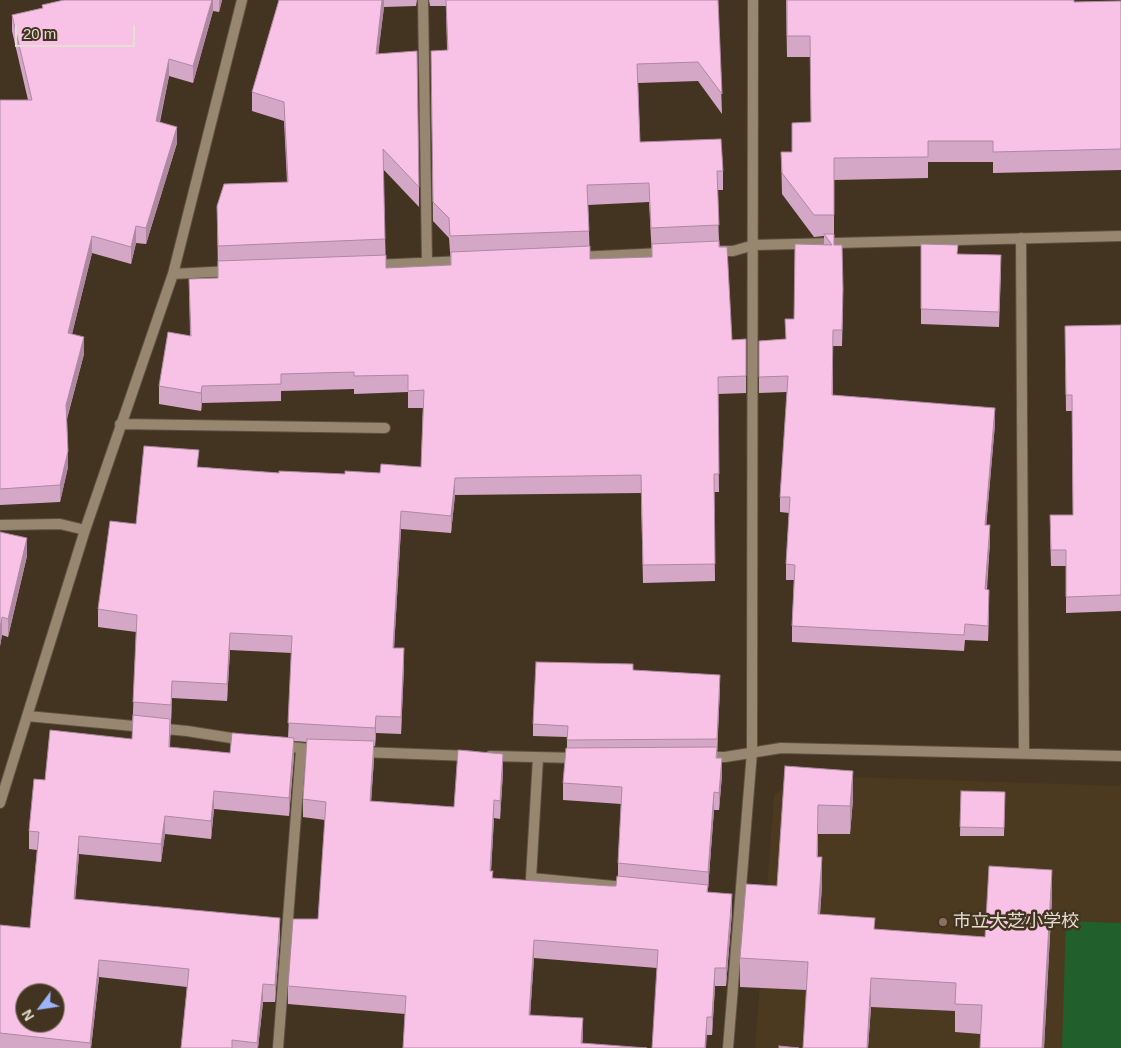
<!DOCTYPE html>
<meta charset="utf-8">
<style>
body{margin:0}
#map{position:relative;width:1121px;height:1048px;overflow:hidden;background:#423420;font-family:Arial,sans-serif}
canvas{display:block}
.north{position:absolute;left:15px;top:983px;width:50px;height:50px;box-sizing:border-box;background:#423420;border:1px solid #847867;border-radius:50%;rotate:239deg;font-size:14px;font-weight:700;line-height:20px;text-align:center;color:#e6ded1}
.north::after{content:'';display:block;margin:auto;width:18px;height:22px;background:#9cb4fd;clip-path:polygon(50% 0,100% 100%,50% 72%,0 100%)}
.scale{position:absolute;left:15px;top:25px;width:120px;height:22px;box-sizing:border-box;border:2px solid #e6ded1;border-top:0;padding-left:6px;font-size:15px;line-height:18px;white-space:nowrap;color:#e6ded1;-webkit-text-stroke:4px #423420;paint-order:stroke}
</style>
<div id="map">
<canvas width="1121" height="1048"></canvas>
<div class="north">N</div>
<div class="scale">20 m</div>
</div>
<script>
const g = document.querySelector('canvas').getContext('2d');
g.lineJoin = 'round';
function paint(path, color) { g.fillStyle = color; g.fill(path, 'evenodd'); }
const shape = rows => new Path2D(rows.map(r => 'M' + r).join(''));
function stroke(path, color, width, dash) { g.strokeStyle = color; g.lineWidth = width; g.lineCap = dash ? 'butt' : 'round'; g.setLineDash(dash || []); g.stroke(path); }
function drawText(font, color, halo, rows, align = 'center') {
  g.font = font + ' Arial,"Noto Sans JP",sans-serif'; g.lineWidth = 5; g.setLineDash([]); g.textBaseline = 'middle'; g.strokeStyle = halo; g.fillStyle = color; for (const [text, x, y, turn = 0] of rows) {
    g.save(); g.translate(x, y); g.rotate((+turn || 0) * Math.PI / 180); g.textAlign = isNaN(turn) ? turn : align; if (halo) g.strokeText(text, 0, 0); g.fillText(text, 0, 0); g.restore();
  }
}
paint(shape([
 [795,775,1121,786,1121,1048,755,1048,774,796]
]), '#4b3a1f');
paint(shape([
 [1066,921,1121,923,1121,1048,1062,1048]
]), '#21602c');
const street = shape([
 [423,0,427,262],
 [1021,238,1024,753],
 [715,251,733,251,754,245,1121,236],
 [578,257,663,253],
 [373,265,464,261],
 [173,274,231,271],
 [120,424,385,428],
 [0,525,60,524,85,530],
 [27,716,187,731,244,740],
 [281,746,319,750],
 [361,752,471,756],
 [490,756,578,758],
 [703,757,725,757,781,748,1121,756],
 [538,758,531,878,624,887],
 [0,803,85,530,173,274,242,0],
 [278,1048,301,750],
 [728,1048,752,752,753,0]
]);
stroke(street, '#5d5240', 12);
stroke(street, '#978771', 10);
paint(shape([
 [64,0,222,0,219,12,213,11,193,83,169,76,160,122,177,143,146,244,136,243,131,264,92,253,72,334,84,354,67,419,68,467,60,502,0,505,0,100,28,100,12,31,12,15,42,8,42,5],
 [279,0,417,0,416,6,384,7,378,53,419,187,419,207,383,169,386,268,451,265,449,238,433,221,431,70,447,50,446,6,430,6,429,0,718,0,722,114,698,81,638,83,640,142,723,171,723,190,717,190,719,241,732,340,746,339,746,393,718,394,719,492,714,492,715,581,643,583,641,493,455,495,451,533,401,529,394,648,404,666,401,734,376,733,375,746,374,746,374,759,371,801,454,807,503,772,500,819,494,818,491,871,493,878,610,886,616,886,618,876,618,863,621,804,563,800,563,783,567,748,567,737,533,736,533,724,633,670,720,686,717,758,722,775,719,810,714,810,708,889,708,892,732,912,726,986,715,986,712,1035,707,1035,657,968,534,958,530,1015,583,1036,582,1043,403,1048,405,1014,288,1004,288,986,318,919,325,820,303,817,303,799,307,742,294,741,294,756,289,816,214,809,211,839,165,834,161,862,79,854,75,899,280,936,275,1002,263,1002,258,1048,181,1048,187,987,99,977,91,1048,0,1048,0,925,30,928,37,850,29,849,29,831,45,780,132,739,136,632,98,627,98,609,136,524,199,467,279,473,345,474,380,473,421,467,423,408,408,408,408,392,354,394,354,389,281,391,281,401,202,403,201,411,159,404,159,386,190,336,189,279,218,278,217,206,287,182,284,121,252,111,252,92],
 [649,202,652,257,590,259,588,205],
 [230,650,292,653,288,738,230,753,170,747,172,698,227,701],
 [786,0,1074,0,1074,2,1121,1,1121,170,993,173,993,162,928,162,928,178,834,180,834,245,843,305,842,346,833,346,833,395,995,424,986,525,990,541,987,589,989,605,988,641,965,640,964,651,792,642,792,626,794,580,786,580,786,564,789,513,780,512,780,497,787,392,759,393,759,341,786,339,785,319,794,319,824,245,824,236,814,237,782,194,781,152,792,152,811,122,810,57,787,57],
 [921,244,958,254,1001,270,999,327,921,324],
 [1121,325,1121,611,1066,613,1066,566,1051,566,1050,531,1073,515,1072,411,1066,411,1065,326],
 [0,532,27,556,8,637,2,635,0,646],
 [785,766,853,799,850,834,818,834,818,857,822,885,820,914,875,930,985,937,1052,898,1044,1048,980,1048,980,1034,955,1032,955,1011,871,1007,868,1048,803,1048,807,990,740,987,740,958,777,886],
 [961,791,1005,792,1004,836,960,836]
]), '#d5a7c6');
paint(shape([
 [212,0,213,0,213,11,193,83,193,66],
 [219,0,222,0,219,12],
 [382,0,384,0,384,7,376,73,376,54],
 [169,59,169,76,156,138,156,121],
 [177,127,177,143,146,244,146,228],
 [136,226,136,243,131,264,131,247],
 [92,236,92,253,68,350,68,333],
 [84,337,84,354,66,422,66,405],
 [202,386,202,403,201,411,201,393],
 [995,408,995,424,985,541,985,525],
 [68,451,68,467,60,502,60,485],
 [455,478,455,495,451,533,451,516],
 [401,511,401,529,393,666,393,648],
 [990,525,990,541,985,605,985,589],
 [27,538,27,556,8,637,8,619],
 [989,590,989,605,988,641,988,626],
 [2,617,2,635,0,646,0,628],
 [230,633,230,650,227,701,227,684],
 [404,648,404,666,401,734,401,717],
 [720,675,720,686,717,750,717,739],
 [172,681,172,698,171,723,171,705],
 [376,716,376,733,375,746,375,728],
 [294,738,294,756,289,816,289,798],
 [374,741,374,759,370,819,370,801],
 [503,754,503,772,500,819,500,801],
 [722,758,722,775,719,810,719,793],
 [853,771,853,799,850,834,850,806],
 [214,791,214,809,211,839,211,821],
 [714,792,714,810,708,889,708,872],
 [494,800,494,818,490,889,490,871],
 [818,805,818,834,817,885,817,857],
 [165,816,165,834,161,862,161,844],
 [79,836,79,854,74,916,74,899],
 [822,857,822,885,818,942,818,914],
 [1052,870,1052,898,1044,1048,1042,1048],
 [732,894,732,912,726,986,726,968],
 [280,918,280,936,275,1002,275,985],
 [534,940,534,958,529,1033,529,1015],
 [99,960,99,977,91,1048,90,1048],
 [715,968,715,986,712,1035,712,1017],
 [871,978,871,1007,868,1048,867,1048],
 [263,984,263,1002,258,1048,257,1048],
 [707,1017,707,1035,706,1048,705,1048],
 [583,1018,583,1036,582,1048,581,1048]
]), '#ae88a1');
const building = shape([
 [64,0,212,0,193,66,169,59,156,121,177,127,146,228,136,226,131,247,92,236,68,333,84,337,66,405,68,451,60,485,0,489,0,100,32,100,12,15,43,8,42,5,64,0],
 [279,0,382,0,376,54,417,51,419,187,383,149,385,239,218,246,217,206,224,184,288,182,284,102,252,92,279,0],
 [446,0,718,0,722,94,698,62,637,64,640,142,721,139,723,171,717,171,719,225,651,228,649,183,587,185,589,231,450,236,449,218,433,202,431,51,448,50,446,0],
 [787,0,1074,0,1074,2,1121,1,1121,149,993,152,993,141,928,141,928,157,834,158,834,215,814,215,782,173,781,152,792,152,792,123,811,122,810,36,787,36,787,0],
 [824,234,834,234,834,245,842,245,843,289,842,330,833,330,832,395,995,408,985,525,990,525,985,589,989,590,988,626,965,624,964,635,792,626,795,565,786,564,790,497,780,497,788,376,759,377,759,341,786,339,785,319,794,319,795,244,832,245,824,234],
 [719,241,719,247,727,247,732,340,746,339,746,376,718,377,719,474,714,474,715,564,643,565,641,475,455,478,451,516,401,511,393,648,404,648,401,717,376,716,375,728,288,723,292,636,230,633,227,684,172,681,171,705,133,702,137,615,98,609,110,521,136,524,144,446,199,450,197,467,279,473,279,471,345,474,345,471,380,473,381,464,421,467,424,390,408,391,408,375,354,376,354,372,281,374,281,384,202,386,201,393,159,386,168,332,191,336,189,279,218,278,218,261,386,255,386,268,451,265,451,252,590,246,590,259,652,257,652,244,719,241],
 [921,244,958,245,957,254,1001,255,999,312,921,309,921,244],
 [1121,325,1121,595,1066,597,1066,550,1051,550,1050,515,1073,515,1072,395,1066,395,1065,326,1121,325],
 [0,532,27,538,8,619,2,617,0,628,0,532],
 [536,662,633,664,633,670,720,675,717,739,567,740,568,726,533,724,536,662],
 [133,715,170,719,169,747,230,753,232,733,294,738,289,798,214,791,211,821,165,816,161,844,79,836,74,899,280,918,275,985,263,984,257,1043,232,1040,232,1048,181,1048,189,969,99,960,90,1043,0,1033,0,925,30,928,39,832,29,831,34,779,45,780,50,730,132,739,133,715],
 [25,993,55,993,55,1023,25,1023,25,993],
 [307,739,374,741,370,801,454,807,458,750,503,754,500,801,494,800,490,871,493,871,492,878,610,886,616,886,617,876,708,885,707,892,732,894,726,968,715,968,712,1017,707,1017,705,1048,652,1048,658,950,534,940,529,1015,583,1018,581,1043,647,1048,403,1048,406,996,288,986,293,919,318,919,326,802,303,799,307,739],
 [717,747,716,758,722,758,719,793,714,792,708,872,618,863,622,787,563,783,566,748,717,747],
 [785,766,853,771,850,806,818,805,817,857,822,857,818,914,875,918,874,929,985,937,989,866,1052,870,1042,1048,980,1048,982,1005,955,1004,956,983,871,978,867,1048,803,1048,808,962,740,958,746,884,777,886,785,766],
 [961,791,1005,792,1004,828,960,827,961,791],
 [779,1046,799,1048,779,1048,779,1046]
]);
paint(building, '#f8c2e6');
stroke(building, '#ae88a1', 1);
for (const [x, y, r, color] of [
 [943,922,5,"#8d6e63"]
]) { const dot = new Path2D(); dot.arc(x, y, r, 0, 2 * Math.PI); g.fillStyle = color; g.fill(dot); stroke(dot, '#423420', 2); }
drawText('18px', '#e6ded1', '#423420', [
 ["市立大芝小学校",953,922]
], 'left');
</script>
